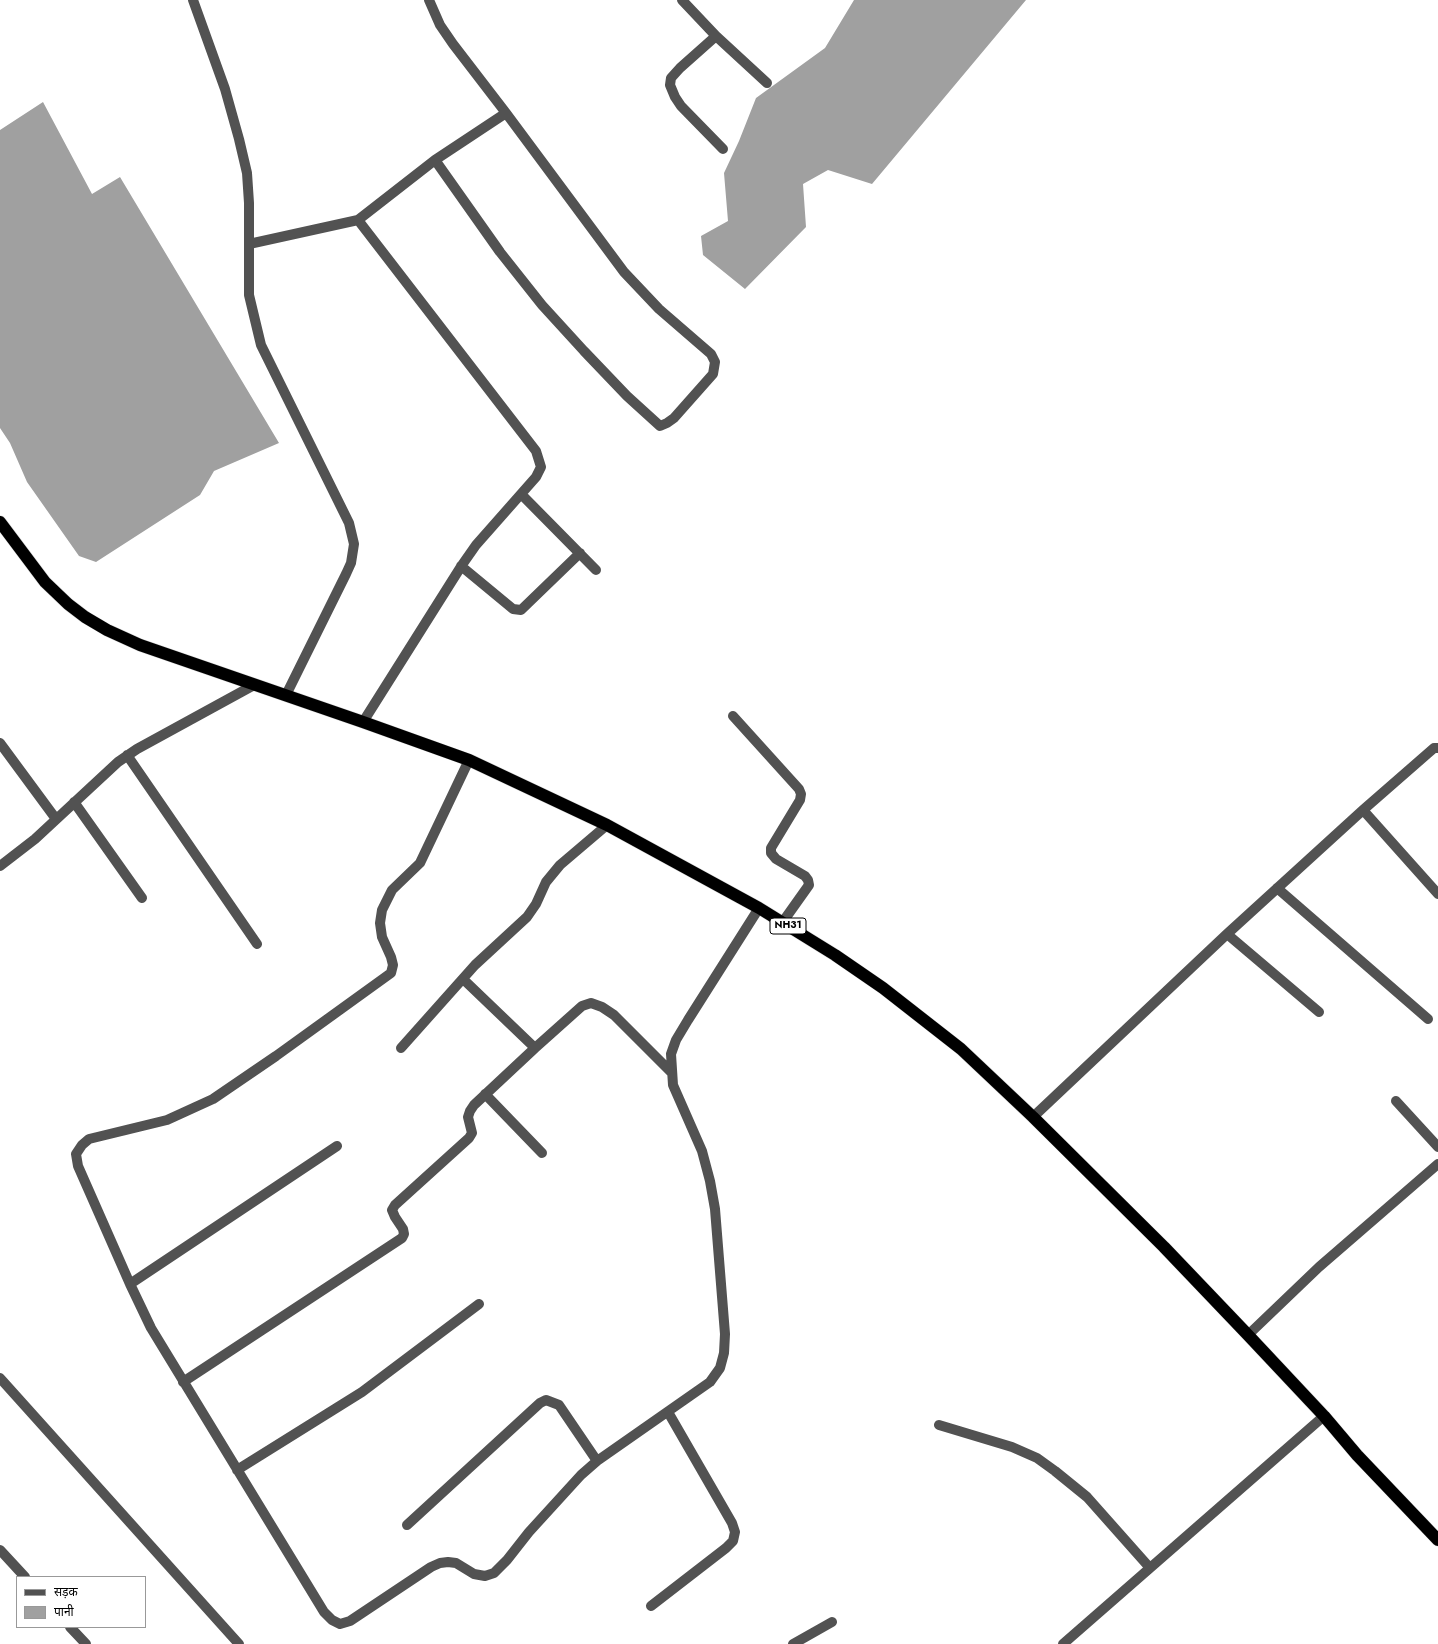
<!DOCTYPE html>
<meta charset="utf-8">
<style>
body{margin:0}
#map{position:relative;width:1438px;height:1644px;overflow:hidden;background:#fff;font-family:Jost,"Noto Sans Devanagari",sans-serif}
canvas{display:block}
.legend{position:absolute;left:16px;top:1576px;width:130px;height:52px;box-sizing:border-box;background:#fff;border:1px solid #999;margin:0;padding:5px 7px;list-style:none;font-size:12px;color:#000}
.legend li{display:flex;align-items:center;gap:8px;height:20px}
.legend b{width:20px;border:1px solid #999}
</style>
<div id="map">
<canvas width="1438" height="1644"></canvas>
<ul class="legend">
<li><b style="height:5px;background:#525252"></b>सड़क</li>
<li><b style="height:11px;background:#a0a0a0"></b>पानी</li>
</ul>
</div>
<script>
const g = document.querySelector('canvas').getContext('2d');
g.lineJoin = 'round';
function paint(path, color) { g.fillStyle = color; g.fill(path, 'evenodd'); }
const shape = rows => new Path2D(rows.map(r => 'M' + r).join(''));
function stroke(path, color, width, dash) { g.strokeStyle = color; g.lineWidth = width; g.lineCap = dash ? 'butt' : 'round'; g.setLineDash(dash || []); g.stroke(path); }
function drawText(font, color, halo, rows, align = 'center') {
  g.font = font + ' Jost,sans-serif'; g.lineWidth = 3; g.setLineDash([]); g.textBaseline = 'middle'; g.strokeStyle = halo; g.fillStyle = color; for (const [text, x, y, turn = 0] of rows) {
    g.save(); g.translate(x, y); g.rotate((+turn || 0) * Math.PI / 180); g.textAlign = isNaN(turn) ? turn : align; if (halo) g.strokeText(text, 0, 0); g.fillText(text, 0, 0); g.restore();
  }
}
paint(shape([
 [854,0,1026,0,872,184,828,170,803,184,806,227,745,289,703,255,701,236,728,221,724,173,739,141,756,98,825,48],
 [43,102,92,194,120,177,279,443,214,471,200,495,96,562,79,556,27,482,10,443,0,428,0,130]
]), '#a0a0a0');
const highway = shape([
 [0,522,45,582,68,604,85,617,107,630,140,645,363,722,469,760,607,825,759,908,835,955,883,988,961,1049,1033,1117,1164,1247,1248,1335,1324,1416,1357,1455,1438,1540]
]);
stroke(highway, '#dbdbdb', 13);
stroke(shape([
 [193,0,225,89,239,139,247,173,249,203,249,295,261,345,349,523,354,544,351,563,346,574,286,695],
 [429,0,440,25,453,44,506,113,624,272,659,309,711,354,715,362,713,374,674,418,667,423,660,426,627,396,584,351,542,305,500,252,435,160],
 [682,0,716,36,767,83],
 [716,36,680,68,671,78,670,85,675,97,681,106,723,149],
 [249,244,358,220],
 [521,494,596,570],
 [461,566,513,609,521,610,580,553],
 [733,716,799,789,801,794,800,800,771,848,771,853,776,859,805,876,808,880,809,885,782,923],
 [363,722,462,565,476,545,536,477,541,467,536,451,358,220,435,160,506,113],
 [0,743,56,819],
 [127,755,257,944],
 [469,760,420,863,392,890,382,910,380,923,382,937,391,957,393,965,391,973,276,1056,213,1099,167,1120,89,1139,82,1145,76,1154,78,1166,130,1284,151,1328,324,1612,332,1620,340,1624,350,1621,431,1567,440,1563,448,1562,456,1563,474,1574,485,1576,494,1573,507,1560,529,1532,581,1475,597,1461,710,1382,720,1368,724,1353,725,1334,715,1209,710,1181,702,1151,673,1085,671,1054,676,1040,688,1020,759,908],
 [74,802,142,898],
 [1363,810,1438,894],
 [0,866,35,839,118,762,137,749,254,685],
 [1277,888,1428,1019],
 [1227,934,1319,1012],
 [463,979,535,1048],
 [401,1048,475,965,527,917,536,904,546,882,560,865,607,825],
 [485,1094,542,1153],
 [1396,1101,1438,1147],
 [1033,1117,1227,934,1363,810,1434,748,1438,748],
 [130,1284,337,1146],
 [1248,1335,1319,1267,1438,1164],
 [0,1378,239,1644],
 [183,1382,402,1238,404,1234,403,1229,395,1217,392,1210,395,1205,469,1138,472,1133,468,1117,470,1111,474,1105,535,1048,582,1006,591,1003,602,1007,614,1015,671,1072],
 [939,1425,1012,1447,1037,1458,1055,1471,1087,1497,1150,1568],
 [237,1470,362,1392,479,1304],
 [407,1525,540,1403,546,1400,559,1405,597,1461],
 [0,1550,25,1577],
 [651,1606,726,1548,733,1541,735,1532,732,1523,668,1412],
 [70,1627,86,1644],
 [793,1644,832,1622],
 [1063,1644,1324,1416]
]), '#525252', 10);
stroke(highway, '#000', 12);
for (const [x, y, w] of [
 [788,926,36]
]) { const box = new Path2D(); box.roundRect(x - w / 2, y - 8, w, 16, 3); g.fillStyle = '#fff'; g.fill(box); stroke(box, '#000', 1); }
drawText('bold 10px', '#000', null, [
 ["NH31",788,926]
]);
</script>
